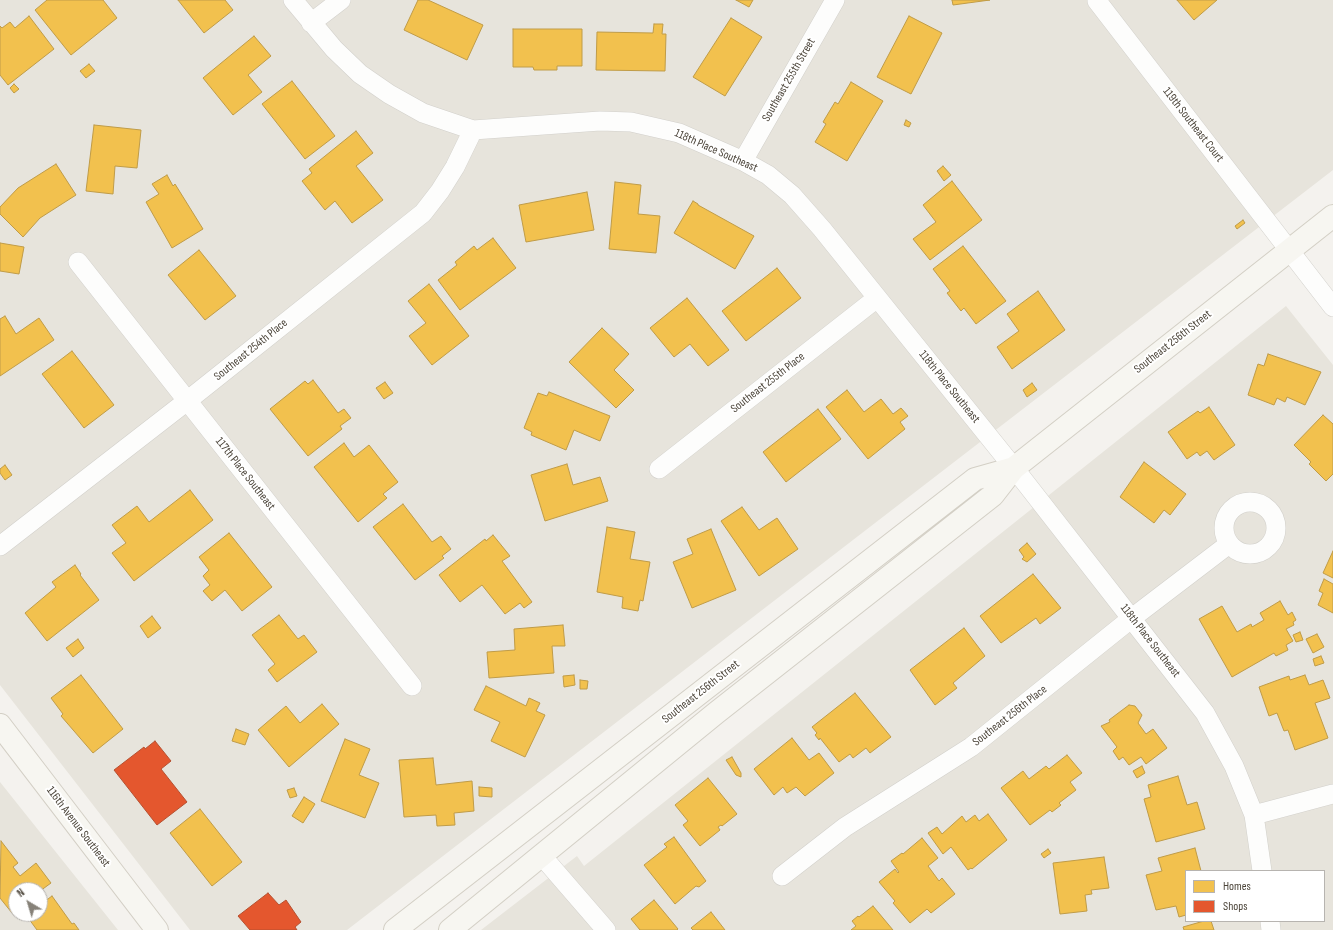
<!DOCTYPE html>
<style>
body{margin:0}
#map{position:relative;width:1333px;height:930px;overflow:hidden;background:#f4f2ee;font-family:"Sofia Sans Condensed",sans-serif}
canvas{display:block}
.legend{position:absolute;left:1185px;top:870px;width:140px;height:52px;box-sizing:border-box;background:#fff;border:1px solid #b7b4b0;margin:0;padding:5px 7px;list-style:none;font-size:12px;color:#4b4439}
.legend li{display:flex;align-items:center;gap:8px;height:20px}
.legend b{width:20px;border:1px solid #b7b4b0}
.north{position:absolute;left:8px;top:882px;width:40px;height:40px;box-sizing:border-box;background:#fff;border:1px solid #b7b4b0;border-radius:50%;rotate:322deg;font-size:11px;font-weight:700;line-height:16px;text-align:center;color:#4b4439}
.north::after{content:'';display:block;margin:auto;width:14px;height:18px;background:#868178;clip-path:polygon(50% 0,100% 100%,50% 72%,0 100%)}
</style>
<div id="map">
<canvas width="1333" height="930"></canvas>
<ul class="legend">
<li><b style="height:11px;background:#f2c14e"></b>Homes</li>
<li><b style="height:11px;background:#e4572e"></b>Shops</li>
</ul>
<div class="north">N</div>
</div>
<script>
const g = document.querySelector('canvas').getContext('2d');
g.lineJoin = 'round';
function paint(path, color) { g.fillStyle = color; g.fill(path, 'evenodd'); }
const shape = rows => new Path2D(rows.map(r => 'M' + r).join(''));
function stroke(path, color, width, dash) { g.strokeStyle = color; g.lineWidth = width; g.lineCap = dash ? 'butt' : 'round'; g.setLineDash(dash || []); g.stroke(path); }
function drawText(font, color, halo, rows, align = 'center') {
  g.font = font + ' "Sofia Sans Condensed",sans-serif'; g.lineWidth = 4; g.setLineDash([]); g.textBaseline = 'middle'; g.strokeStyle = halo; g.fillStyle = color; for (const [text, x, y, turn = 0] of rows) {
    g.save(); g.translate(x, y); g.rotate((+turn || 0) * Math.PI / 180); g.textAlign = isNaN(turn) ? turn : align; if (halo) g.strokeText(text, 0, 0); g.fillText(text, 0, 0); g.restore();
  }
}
paint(shape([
 [0,0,1333,0,1333,170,347,930,190,930,0,685],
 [1286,306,1333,365,1333,930,481,930,577,856,584,866],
 [1186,871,1324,871,1324,921,1186,921],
 [0,782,118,930,0,930],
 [16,890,40,890,40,914,16,914]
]), '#e7e4dc');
const homes = shape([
 [47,0,103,0,117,18,71,55,35,10,47,0],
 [178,0,225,0,233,10,204,33,178,0],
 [418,0,428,0,483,25,467,60,404,30,418,0],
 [736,0,753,0,749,7,736,0],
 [952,0,990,0,953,5,952,0],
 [1177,0,1217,0,1194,20,1177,0],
 [29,16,54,49,8,85,0,75,0,26,2,28,10,22,15,28,29,16],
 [909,16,942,33,911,94,877,77,909,16],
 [731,18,762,37,725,96,693,77,731,18],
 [654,24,663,24,662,34,666,34,665,71,596,70,597,32,653,33,654,24],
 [513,29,582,29,582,66,557,66,557,70,534,70,533,67,513,67,513,29],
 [254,36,271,56,248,75,262,92,233,115,203,78,254,36],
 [89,64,95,71,86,78,80,71,89,64],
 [292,81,335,136,305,159,262,104,292,81],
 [851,82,883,101,847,161,815,142,826,124,823,122,835,102,838,104,851,82],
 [14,84,19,89,14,93,10,88,14,84],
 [906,120,911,123,909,127,904,125,906,120],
 [94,125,141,130,137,168,115,166,113,194,86,191,94,125],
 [356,131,373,153,356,166,383,200,352,223,335,201,325,210,302,181,312,173,309,169,356,131],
 [56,164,76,195,40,218,23,237,0,214,0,207,18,188,56,164],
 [943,166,951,175,944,181,937,171,943,166],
 [167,175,173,186,175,184,203,229,172,248,146,202,159,194,152,184,167,175],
 [952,181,982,220,930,260,913,239,936,222,923,205,952,181],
 [615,182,641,185,638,214,660,216,656,253,609,249,615,182],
 [587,192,594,230,526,242,519,205,587,192],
 [693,201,698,204,698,205,754,236,735,269,674,233,693,201],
 [1243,220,1245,223,1237,229,1235,226,1243,220],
 [493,238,516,268,460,310,438,280,457,265,455,262,474,246,477,250,493,238],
 [0,243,24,247,19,274,0,271,0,243],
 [963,246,1006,301,976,324,964,308,961,311,947,293,950,291,933,269,963,246],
 [199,250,236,296,205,320,168,275,199,250],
 [777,268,801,298,746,341,722,311,777,268],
 [429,284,469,336,432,365,409,336,426,323,408,301,429,284],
 [1038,291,1065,330,1012,369,997,347,1019,331,1007,314,1038,291],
 [687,298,729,350,708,366,690,344,674,357,650,328,687,298],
 [5,316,16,334,39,318,54,340,0,376,0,319,5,316],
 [602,328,629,354,614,370,634,390,616,408,569,362,602,328],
 [72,351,114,405,84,428,42,374,72,351],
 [1268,354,1321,372,1305,405,1287,397,1285,402,1277,398,1274,405,1248,395,1258,364,1264,366,1268,354],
 [313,380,338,413,344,409,351,418,340,426,342,429,308,456,270,409,305,381,308,384,313,380],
 [385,382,393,393,384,399,376,388,385,382],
 [1032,383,1037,390,1027,397,1023,390,1032,383],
 [847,390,864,412,881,399,893,414,901,408,908,416,900,422,905,429,868,459,826,407,847,390],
 [549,392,610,416,600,441,574,430,566,450,531,435,532,432,524,428,538,393,547,396,549,392],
 [1209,407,1235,445,1214,460,1207,451,1200,456,1197,452,1187,459,1168,432,1198,411,1200,413,1209,407],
 [818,409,841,439,786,482,763,452,818,409],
 [1323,415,1333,424,1333,474,1326,481,1309,464,1311,462,1294,445,1323,415],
 [344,443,354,457,369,445,398,482,383,494,387,498,358,522,314,467,344,443],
 [1144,462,1186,494,1170,515,1164,510,1154,523,1120,497,1144,462],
 [567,464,573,485,600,477,608,501,545,521,531,475,567,464],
 [5,465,12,475,5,480,0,473,0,469,5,465],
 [190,490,213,520,134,581,112,553,126,543,112,525,137,506,149,522,190,490],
 [403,504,432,542,441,536,451,549,442,556,444,558,415,580,373,527,403,504],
 [742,507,759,530,777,518,798,549,759,576,721,521,742,507],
 [607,527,635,532,630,559,650,562,643,601,640,600,638,611,622,608,623,597,597,592,607,527],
 [711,529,736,590,692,608,673,562,693,554,687,539,711,529],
 [229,533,272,587,242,611,225,590,212,601,203,591,210,585,203,576,209,570,199,557,229,533],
 [493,535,510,556,502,561,532,602,524,608,520,603,505,614,482,585,460,602,439,575,485,539,486,541,493,535],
 [1027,543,1036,554,1027,562,1022,559,1024,557,1019,550,1027,543],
 [1333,551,1333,578,1323,573,1333,551],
 [75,565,81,574,80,575,99,600,47,641,25,613,56,587,52,582,75,565],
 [1033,574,1061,608,1040,624,1036,618,1001,643,980,616,1033,574],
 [1324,579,1333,584,1333,613,1318,605,1323,593,1319,591,1324,579],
 [1280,601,1288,615,1292,612,1296,620,1293,622,1294,625,1286,629,1293,641,1286,645,1288,650,1276,656,1274,653,1232,677,1199,619,1222,606,1237,632,1251,624,1252,627,1264,620,1260,613,1280,601],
 [279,615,298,639,304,635,317,652,277,682,268,670,275,664,252,635,279,615],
 [152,616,161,628,148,638,140,626,152,616],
 [563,625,565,646,552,646,554,673,489,678,487,652,515,650,514,629,563,625],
 [964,628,985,656,953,683,957,688,935,705,910,670,964,628],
 [1300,632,1303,640,1296,642,1293,635,1300,632],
 [1317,634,1324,647,1313,653,1306,639,1317,634],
 [78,639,84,648,73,657,66,648,78,639],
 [1321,656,1324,663,1315,666,1313,659,1321,656],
 [81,675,123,729,93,753,61,716,63,714,51,698,81,675],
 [574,675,575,685,564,687,563,676,574,675],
 [1305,675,1309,685,1323,680,1330,698,1315,703,1328,738,1295,750,1288,730,1284,731,1277,713,1269,716,1259,687,1289,676,1290,680,1305,675],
 [580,680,588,681,587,689,580,689,580,680],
 [486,686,526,706,529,698,540,703,536,711,545,715,525,757,491,741,500,722,474,710,486,686],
 [855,693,891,737,870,753,866,748,853,758,850,754,839,762,820,738,819,740,815,735,817,733,812,727,855,693],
 [322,704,339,724,289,767,258,730,286,706,300,723,322,704],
 [1129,705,1135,706,1142,715,1138,723,1146,734,1153,729,1167,748,1146,764,1141,757,1129,765,1123,757,1119,760,1113,751,1117,747,1101,726,1110,722,1109,720,1129,705],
 [236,729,249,734,245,745,232,741,236,729],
 [792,738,809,760,819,753,834,773,805,796,796,787,787,793,783,787,774,795,754,769,792,738],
 [345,739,370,749,359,775,379,783,365,818,321,801,345,739],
 [1067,755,1082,773,1070,782,1076,790,1059,803,1061,805,1052,812,1050,810,1030,825,1001,788,1023,771,1029,779,1046,766,1049,769,1067,755],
 [732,757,741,773,741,777,736,775,726,760,732,757],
 [433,758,436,785,472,781,474,811,454,813,455,825,437,826,436,815,404,817,399,760,433,758],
 [1142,766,1145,773,1137,778,1133,771,1142,766],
 [1178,776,1187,805,1197,802,1205,829,1156,842,1144,799,1151,797,1148,785,1178,776],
 [708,778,737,814,722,826,721,825,718,827,720,830,700,846,683,825,688,821,675,805,708,778],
 [479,787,492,788,492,797,479,796,479,787],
 [294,788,297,796,290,798,287,790,294,788],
 [304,797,315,804,303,823,292,816,304,797],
 [200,809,242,862,212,886,170,833,200,809],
 [988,814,1007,840,972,869,971,868,968,870,951,847,943,854,928,833,937,827,942,834,962,816,966,822,975,815,979,821,988,814],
 [674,837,706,881,699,887,696,886,675,904,644,865,667,847,664,844,674,837],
 [922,838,938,858,928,866,939,881,942,878,955,894,931,913,927,909,910,923,893,903,895,901,879,882,895,869,898,873,899,872,891,861,902,853,903,854,922,838],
 [1,841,18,863,13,867,20,876,36,863,51,883,40,891,16,890,16,910,12,913,0,898,1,841],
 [1195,848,1201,871,1186,871,1186,915,1179,917,1176,906,1156,910,1146,875,1162,871,1158,858,1195,848],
 [1048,849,1051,853,1044,858,1041,854,1048,849],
 [1104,857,1109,888,1091,890,1092,894,1085,895,1087,911,1060,914,1053,863,1104,857],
 [52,896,72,924,74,923,79,930,37,930,26,915,40,914,40,905,52,896],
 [654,900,678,929,677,930,640,930,631,919,654,900],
 [873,906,893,930,851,930,856,926,852,921,858,916,859,917,873,906],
 [711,912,725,930,693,930,691,928,711,912],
 [1204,921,1211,921,1214,930,1184,930,1183,927,1204,921]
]);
paint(homes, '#f2c14e');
stroke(homes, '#c09c48', 1);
const shops = shape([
 [155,741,171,761,161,769,187,802,157,825,114,770,144,747,145,749,155,741],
 [268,893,279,905,286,900,301,922,295,927,297,930,250,930,238,916,268,893]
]);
paint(shops, '#e4572e');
stroke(shops, '#b65131', 1);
const minor = shape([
 [293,0,334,49,360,74,389,94,423,113,473,130,600,121,631,122,679,133,743,161,768,175,792,195,822,229,1014,468,1205,713,1234,766,1254,815,1262,871],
 [1099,0,1097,1,1333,307],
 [311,23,341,0],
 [743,161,835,0],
 [78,262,412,686],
 [659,469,877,298],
 '1224 528a26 26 0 1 1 52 0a26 26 0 1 1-52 0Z',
 [0,546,187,401,423,213,440,191,455,167,473,130],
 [1254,815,1333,794],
 [542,856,606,930],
 [782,876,845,827,971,747,1132,618,1229,544],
 [1270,921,1271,930]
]);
const secondary = shape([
 [0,725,157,930],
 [395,930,975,479,1014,468],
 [450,930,716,713,993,495,1014,468,1333,216]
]);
stroke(minor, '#d2d0cb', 20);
stroke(secondary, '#d3cfc5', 24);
stroke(minor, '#fdfdfc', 19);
stroke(secondary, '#f7f6f1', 22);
drawText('12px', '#4b4439', '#fff', [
 ["Southeast 255th Street",789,80,-60],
 ["119th Southeast Court",1193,125,52],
 ["118th Place Southeast",716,151,24],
 ["Southeast 256th Street",1173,342,-38],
 ["Southeast 254th Place",251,350,-39],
 ["Southeast 255th Place",768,383,-38],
 ["118th Place Southeast",949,387,51],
 ["117th Place Southeast",245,474,52],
 ["118th Place Southeast",1150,641,52],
 ["Southeast 256th Street",701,692,-38],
 ["Southeast 256th Place",1010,716,-38],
 ["116th Avenue Southeast",78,827,53]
]);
</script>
